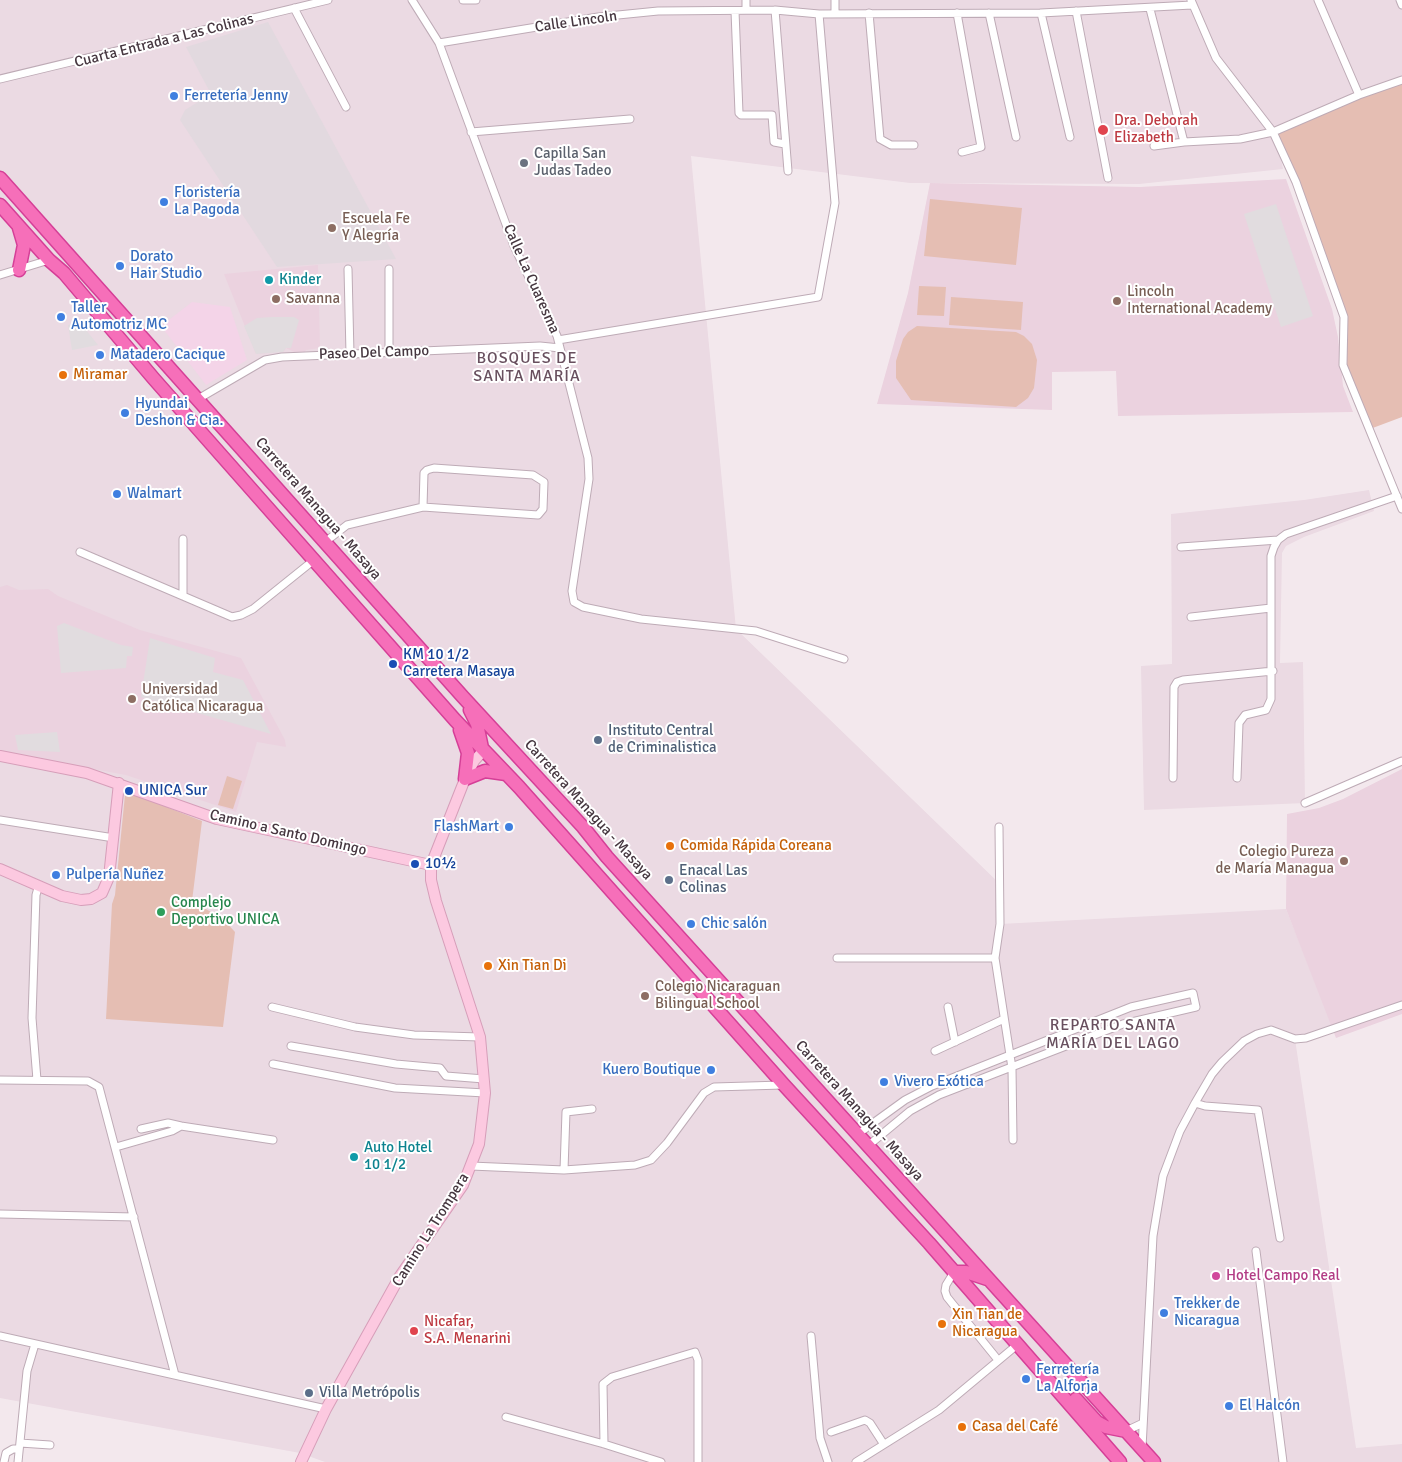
<!DOCTYPE html>
<meta charset="utf-8">
<style>
body{margin:0}
canvas{display:block;background:#f3e8ed}
</style>
<canvas width="1402" height="1462"></canvas>
<script>
const g = document.querySelector('canvas').getContext('2d');
g.lineJoin = 'round';
function paint(path, color) { g.fillStyle = color; g.fill(path, 'evenodd'); }
const shape = rows => new Path2D(rows.map(r => 'M' + r).join(''));
function stroke(path, color, width, dash) { g.strokeStyle = color; g.lineWidth = width; g.lineCap = dash ? 'butt' : 'round'; g.setLineDash(dash || []); g.stroke(path); }
function drawText(font, color, halo, rows, align = 'center') {
  g.font = font + ' Signika,sans-serif'; g.lineWidth = 4; g.setLineDash([]); g.textBaseline = 'middle'; g.strokeStyle = halo; g.fillStyle = color; for (const [text, x, y, turn = 0] of rows) {
    g.save(); g.translate(x, y); g.rotate((+turn || 0) * Math.PI / 180); g.textAlign = isNaN(turn) ? turn : align; if (halo) g.strokeText(text, 0, 0); g.fillText(text, 0, 0); g.restore();
  }
}
paint(shape([
 [0,0,1402,0,1402,77,1276,135,1283,169,1139,184,910,183,691,156,736,629,1000,884,995,929,1000,924,1286,909,1334,1029,1295,1039,1356,1448,1402,1444,1402,1462,325,1462,300,1453,0,1398],
 [1369,490,1374,511,1304,537,1286,546,1282,553,1280,663,1303,662,1305,803,1144,810,1141,666,1172,664,1171,514,1304,500]
]), '#ebdae3');
paint(shape([
 [192,302,230,307,247,360,206,385,161,326]
]), '#f4d4e8');
paint(shape([
 [268,22,334,144,396,259,277,267,180,120,185,110,211,94,186,47]
]), '#e2d9df');
paint(shape([
 [1286,179,1332,309,1338,337,1343,386,1353,412,1118,416,1116,371,1052,372,1052,410,877,404,908,293,930,183,1140,187],
 [318,265,320,348,306,350,305,352,298,354,286,348,283,352,256,354,224,274],
 [7,585,19,590,48,589,58,596,140,630,241,658,285,740,286,747,257,742,236,812,126,775,0,752,0,587],
 [1402,769,1402,1014,1336,1038,1286,909,1287,814,1319,808,1343,799]
]), '#ebd2df');
paint(shape([
 [1402,80,1402,417,1370,429,1343,365,1343,317,1296,182,1273,132],
 [930,199,1022,208,1016,265,924,256],
 [919,286,946,287,944,316,917,315],
 [951,297,1023,302,1021,330,949,325],
 [917,326,1016,332,1024,336,1032,344,1037,360,1034,388,1028,398,1016,407,911,400,896,378,896,361,903,339,908,332],
 [227,776,242,781,233,809,218,805],
 [128,792,202,821,192,901,223,919,235,932,223,1027,106,1019,112,904,115,895,125,795]
]), '#e5beb3');
paint(shape([
 [1276,204,1313,316,1281,327,1244,214],
 [272,317,294,317,299,320,291,348,286,348,283,352,256,354,244,326,257,318],
 [72,324,75,327,82,325,98,345,72,350,68,325],
 [64,623,121,645,133,647,132,656,127,656,126,668,61,673,57,626],
 [150,638,215,658,213,672,243,680,271,734,141,697],
 [57,732,60,752,18,750,15,735]
]), '#e1dcdf');
const street = shape([
 [412,0,439,43,514,246,557,336,588,458,589,479,572,591,574,602,583,607,641,619,756,631,844,659],
 [463,0,476,0],
 [835,0,835,14],
 [1191,0,1216,58,1273,132,1296,182,1344,317,1343,365,1402,509],
 [1318,0,1359,95],
 [1400,0,1402,5],
 [294,8,346,107],
 [1150,9,1184,142],
 [746,10,746,0],
 [775,10,788,171],
 [735,11,739,113,741,115,772,115,774,142,785,144],
 [1076,11,1108,178],
 [869,13,880,139,891,145,914,145],
 [957,13,981,147,962,152],
 [989,13,1016,137],
 [1041,13,1070,137],
 [439,43,598,17,658,11,775,10,819,14,1041,13,1192,5],
 [0,79,328,0],
 [471,132,630,119],
 [1154,146,1184,142,1240,139,1273,132,1359,95,1402,80],
 [348,269,350,354],
 [389,269,389,352],
 [0,275,49,260],
 [558,340,818,297,835,203,819,14],
 [198,399,265,360,282,357,540,346,560,348],
 [325,542,347,525,423,507,538,515,543,509,544,482,533,475,434,468,427,470,424,473,423,507],
 [1181,547,1278,540],
 [80,552,232,617,241,615,253,609,314,560],
 [183,596,183,539],
 [1191,617,1271,608],
 [1173,778,1174,687,1177,682,1183,680,1273,671],
 [1237,778,1239,723,1245,715,1266,710,1271,699,1271,556,1274,547,1278,540,1286,534,1397,496],
 [1305,803,1402,761],
 [0,820,114,838],
 [999,827,1000,924,995,958,1012,1068,1013,1140],
 [837,958,995,958],
 [272,1007,355,1027,414,1035,480,1037],
 [948,1007,955,1042],
 [291,1046,396,1064,440,1068,446,1076,484,1079],
 [935,1051,1004,1019],
 [273,1064,395,1088,485,1093],
 [0,1080,88,1081,99,1087,175,1375],
 [37,1080,32,1018,36,895,38,888],
 [1195,1103,1205,1106,1258,1110,1280,1238],
 [141,1129,168,1123,181,1126],
 [858,1134,905,1100,932,1086,1131,1007,1193,993,1196,1007,1123,1024,939,1095,910,1111,869,1145],
 [116,1147,172,1131,181,1126,273,1140],
 [471,1166,564,1170,635,1165,651,1160,667,1143,704,1093,714,1087,783,1085],
 [564,1170,566,1112,592,1109],
 [0,1214,134,1217],
 [1256,1251,1283,1462],
 [954,1272,946,1285,945,1291,947,1297,998,1360],
 [0,1336,326,1409],
 [811,1336,820,1438,828,1462],
 [506,1417,604,1444,661,1462],
 [1126,1431,1143,1423],
 [831,1432,865,1420,870,1423,883,1443],
 [20,1443,50,1445],
 [604,1444,603,1384,612,1377,695,1352,698,1360,698,1462],
 [1142,1448,1153,1236,1163,1176,1180,1131,1195,1103,1212,1074,1222,1062,1244,1041,1257,1034,1271,1030,1295,1039,1306,1038,1402,1005],
 [4,1462,6,1453,13,1449,19,1449],
 [18,1462,27,1371,35,1344],
 [856,1462,939,1410,1017,1345]
]);
const secondary = shape([
 [0,756,87,773,217,819,431,865],
 [0,869,62,896,81,900,91,899,102,893,109,877,119,783],
 [301,1462,326,1409,400,1276,463,1185,479,1144,485,1093,480,1037,436,901,431,880,431,865,465,779,474,761,483,751]
]);
const highway = shape([
 [0,178,463,697,583,827,607,857,1154,1462],
 [0,205,49,260,64,273,154,379,455,720,519,787,784,1085,929,1243,1120,1462],
 [19,270,24,245,19,228],
 [470,710,477,724,482,748],
 [460,730,468,753,465,779,485,771,506,774],
 [954,1272,966,1272,987,1279],
 [1076,1399,1097,1422,1106,1427,1126,1431]
]);
stroke(street, '#beabb6', 9);
stroke(secondary, '#d69eb9', 12);
stroke(highway, '#d53f97', 15);
stroke(street, '#fff', 7);
stroke(secondary, '#fcc9e0', 10);
stroke(highway, '#f66fb9', 12);
for (const [x, y, r, color] of [
 [174,96,5,"#3f7fe0"],
 [1103,130,6,"#e0444e"],
 [524,163,5,"#6b7280"],
 [164,202,5,"#3f7fe0"],
 [332,228,5,"#8d6e63"],
 [120,266,5,"#3f7fe0"],
 [269,280,5,"#0f9aa8"],
 [276,299,5,"#8d6e63"],
 [1117,301,5,"#8d6e63"],
 [61,317,5,"#3f7fe0"],
 [100,355,5,"#3f7fe0"],
 [63,375,5,"#e8710a"],
 [125,413,5,"#3f7fe0"],
 [117,494,5,"#3f7fe0"],
 [393,664,5,"#1a4fb4"],
 [132,699,5,"#8d6e63"],
 [598,740,5,"#5c6f8a"],
 [129,791,5,"#1a4fb4"],
 [509,827,5,"#3f7fe0"],
 [670,846,5,"#e8710a"],
 [1344,861,5,"#8d6e63"],
 [415,864,5,"#1a4fb4"],
 [56,875,5,"#3f7fe0"],
 [669,880,5,"#5c6f8a"],
 [161,912,5,"#2e9e5b"],
 [691,924,5,"#3f7fe0"],
 [488,966,5,"#e8710a"],
 [645,996,5,"#8d6e63"],
 [711,1070,5,"#3f7fe0"],
 [884,1082,5,"#3f7fe0"],
 [354,1157,5,"#0f9aa8"],
 [1216,1276,5,"#d1479c"],
 [1164,1313,5,"#3f7fe0"],
 [942,1324,5,"#e8710a"],
 [414,1331,5,"#e0444e"],
 [1026,1379,5,"#3f7fe0"],
 [309,1393,5,"#5c6f8a"],
 [1229,1406,5,"#3f7fe0"],
 [962,1427,5,"#e8710a"]
]) { const dot = new Path2D(); dot.arc(x, y, r, 0, 2 * Math.PI); g.fillStyle = color; g.fill(dot); stroke(dot, '#fff', 2); }
drawText('15px', '#463740', '#fff', [
 ["Calle Lincoln",576,22,-8],
 ["Cuarta Entrada a Las Colinas",164,41,-14],
 ["Calle La Cuaresma",531,279,66],
 ["Paseo Del Campo",374,353,-2],
 ["Carretera Managua - Masaya",318,509,49],
 ["Carretera Managua - Masaya",588,810,48],
 ["Camino a Santo Domingo",288,833,13],
 ["Carretera Managua - Masaya",859,1111,48],
 ["Camino La Trompera",431,1230,-58]
]);
drawText('15px', '#366cbe', '#fff', [
 ["Ferretería Jenny",184,96],
 ["Floristería",174,193],
 ["La Pagoda",174,210],
 ["Dorato",130,257],
 ["Hair Studio",130,274],
 ["Taller",71,308],
 ["Automotriz MC",71,325],
 ["Matadero Cacique",110,355],
 ["Hyundai",135,404],
 ["Deshon & Cia.",135,421],
 ["Walmart",127,494],
 ["FlashMart",499,827,"right"],
 ["Pulpería Nuñez",66,875],
 ["Chic salón",701,924],
 ["Kuero Boutique",701,1070,"right"],
 ["Vivero Exótica",894,1082],
 ["Trekker de",1174,1304],
 ["Nicaragua",1174,1321],
 ["Ferretería",1036,1370],
 ["La Alforja",1036,1387],
 ["El Halcón",1239,1406]
], 'left');
drawText('15px', '#be3a42', '#fff', [
 ["Dra. Deborah",1114,121],
 ["Elizabeth",1114,138],
 ["Nicafar,",424,1322],
 ["S.A. Menarini",424,1339]
], 'left');
drawText('15px', '#5b616d', '#fff', [
 ["Capilla San",534,154],
 ["Judas Tadeo",534,171]
], 'left');
drawText('15px', '#785e54', '#fff', [
 ["Escuela Fe",342,219],
 ["Y Alegría",342,236],
 ["Lincoln",1127,292],
 ["International Academy",1127,309],
 ["Savanna",286,299],
 ["Universidad",142,690],
 ["Católica Nicaragua",142,707],
 ["Colegio Pureza",1334,852,"right"],
 ["de María Managua",1334,869,"right"],
 ["Colegio Nicaraguan",655,987],
 ["Bilingual School",655,1004]
], 'left');
drawText('15px', '#0d838f', '#fff', [
 ["Kinder",279,280],
 ["Auto Hotel",364,1148],
 ["10 1/2",364,1165]
], 'left');
drawText('15px', '#c56008', '#fff', [
 ["Miramar",73,375],
 ["Comida Rápida Coreana",680,846],
 ["Xin Tian Di",498,966],
 ["Xin Tian de",952,1315],
 ["Nicaragua",952,1332],
 ["Casa del Café",972,1427]
], 'left');
drawText('15px', '#164399', '#fff', [
 ["KM 10 1/2",403,655],
 ["Carretera Masaya",403,672],
 ["UNICA Sur",139,791],
 ["10½",425,864]
], 'left');
drawText('15px', '#4e5e75', '#fff', [
 ["Instituto Central",608,731],
 ["de Criminalistica",608,748],
 ["Enacal Las",679,871],
 ["Colinas",679,888],
 ["Villa Metrópolis",319,1393]
], 'left');
drawText('15px', '#27864d', '#fff', [
 ["Complejo",171,903],
 ["Deportivo UNICA",171,920]
], 'left');
drawText('15px', '#b23c85', '#fff', [
 ["Hotel Campo Real",1226,1276]
], 'left');
g.letterSpacing = '1px';
drawText('16px', '#684f5e', '#fff', [
 ["BOSQUES DE",527,359],
 ["SANTA MARÍA",527,377],
 ["REPARTO SANTA",1113,1026],
 ["MARÍA DEL LAGO",1113,1044]
]);
g.letterSpacing = '0px';
</script>
